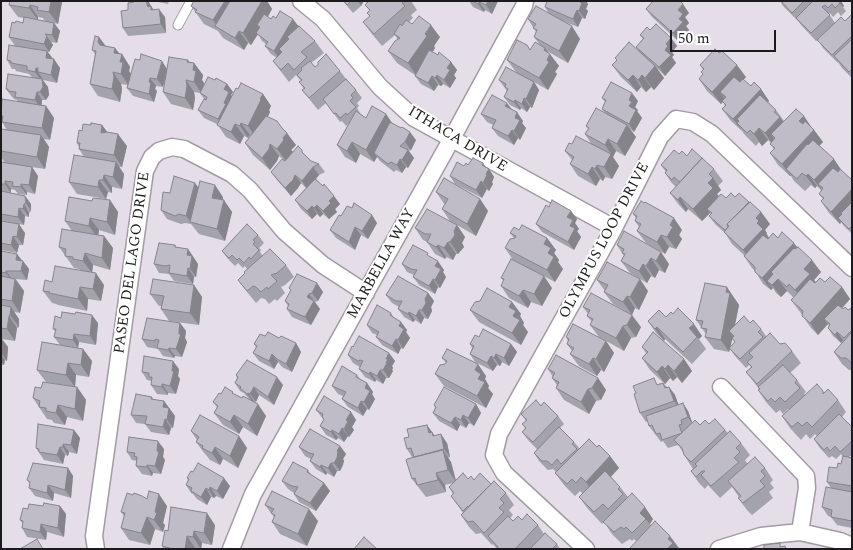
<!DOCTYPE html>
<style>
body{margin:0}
#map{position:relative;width:853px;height:550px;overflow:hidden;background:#e5dee8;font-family:Spectral,serif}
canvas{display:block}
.frame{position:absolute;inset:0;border:2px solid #1c1a1d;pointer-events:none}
.scale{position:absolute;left:670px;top:30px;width:106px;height:22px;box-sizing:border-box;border:2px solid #1c1a1d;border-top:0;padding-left:6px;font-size:15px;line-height:18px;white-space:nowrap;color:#1c1a1d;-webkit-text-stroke:4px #fff;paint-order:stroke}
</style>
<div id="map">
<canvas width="853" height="550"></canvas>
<div class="frame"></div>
<div class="scale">50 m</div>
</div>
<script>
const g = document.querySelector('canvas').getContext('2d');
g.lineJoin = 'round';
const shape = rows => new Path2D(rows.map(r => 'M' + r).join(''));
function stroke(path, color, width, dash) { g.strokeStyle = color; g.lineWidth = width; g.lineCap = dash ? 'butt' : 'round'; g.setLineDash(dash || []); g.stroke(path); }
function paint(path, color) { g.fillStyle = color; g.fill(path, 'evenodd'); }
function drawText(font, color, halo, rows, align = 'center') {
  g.font = font + ' Spectral,serif'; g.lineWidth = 4; g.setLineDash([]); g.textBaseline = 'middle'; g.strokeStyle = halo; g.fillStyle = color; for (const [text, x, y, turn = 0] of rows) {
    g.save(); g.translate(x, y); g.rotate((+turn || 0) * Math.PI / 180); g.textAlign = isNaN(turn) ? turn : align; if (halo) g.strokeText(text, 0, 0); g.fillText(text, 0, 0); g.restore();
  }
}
const service = shape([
 [178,25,191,1]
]);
const minor = shape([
 [301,1,323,19,380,87,414,118,614,228],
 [721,387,806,476,807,488,800,532],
 [96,549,94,536,145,171,152,157,159,151,172,147,184,149,232,174,250,190,284,231,323,265,366,293],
 [231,549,253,494,451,140,524,6,525,1],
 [586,549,504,473,494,455,499,434,614,228,660,137,676,119,693,122,712,134,852,268],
 [719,549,761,536,800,532,840,541,852,546]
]);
stroke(service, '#a29ba4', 11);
stroke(minor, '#a29ba4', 19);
stroke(service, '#fff', 9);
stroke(minor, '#fff', 16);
paint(shape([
 [9,1,61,1,62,2,58,24,54,23,60,31,57,43,51,42,53,45,49,52,47,51,60,68,57,83,43,80,48,87,49,95,46,100,42,100,42,105,46,106,54,118,50,140,44,139,49,147,45,169,5,163,1,157,1,129,7,130,2,122,1,102,18,102,17,100,14,99,12,97,6,89,32,77,29,74,16,71,15,69,12,69,7,60,34,49,15,46,9,37,15,23,23,23,24,18,18,17,9,5,10,3],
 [38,17,43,18,45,22,38,20],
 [134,1,148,1,153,10,165,17,166,33,128,36,123,28,128,10],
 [153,1,169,1,168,4],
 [194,1,267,1,272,9,268,17,271,19,276,18,299,26,315,41,324,53,311,63,315,67,340,71,346,79,356,90,362,98,357,103,359,106,357,108,361,115,366,118,386,114,392,123,416,140,411,150,409,151,414,158,408,168,406,167,402,173,396,170,394,172,380,161,377,157,374,162,360,154,356,163,345,157,337,145,349,123,346,126,342,121,340,122,326,103,318,110,302,90,304,89,299,82,301,81,296,75,289,82,282,73,273,61,277,58,271,54,265,46,266,44,262,41,258,34,251,45,248,43,244,50,223,38,218,31,204,24,191,6],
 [343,1,364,1,361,6,353,13],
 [365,1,411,1,417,10,411,15,413,18,409,22,412,24,440,37,434,46,435,48,433,52,451,62,457,70,454,75,456,78,450,88,443,84,441,86,438,85,434,91,421,84,415,76,415,75,397,63,388,51,398,40,395,35,382,46,372,34,363,22,370,16,367,13,370,11,365,5,367,3],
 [469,1,498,1,492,14,485,10,484,12,473,7],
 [547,1,586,1,588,4,586,9,588,11,585,19,582,18,578,27,558,19,580,39,568,63,547,51,559,66,555,72,557,74,548,90,534,82,539,90,532,108,530,107,527,112,521,108,520,110,510,105,504,97,507,91,499,80,516,72,507,60,540,45,534,37,536,32,528,19,549,14,545,7],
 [780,1,841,1,844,6,843,7,846,11,841,16,838,12,833,17,830,13,829,14,835,23,845,21,852,14,852,78,842,68,838,62,838,63,823,48,818,40,816,41,802,26,798,21,783,6],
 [646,9,689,13,685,17,689,23,686,26,689,30,678,41,652,17],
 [650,30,671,38,677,46,672,52,674,55,672,57,676,63,665,76,657,68,664,78,654,90,651,87,646,92,641,87,637,92,621,77,612,65,617,60,615,58,639,50,636,47,643,39,640,35],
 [106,46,115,48,120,54,122,54,130,67,129,71,131,74,167,69,189,62,194,63,203,75,202,80,204,83,204,85,215,80,227,84,233,92,231,95,232,96,238,89,263,94,271,106,269,110,270,112,268,117,282,129,296,145,291,150,293,152,308,158,311,161,319,164,325,172,319,175,316,179,340,204,335,209,337,212,329,219,323,214,320,217,317,214,312,219,301,209,295,200,306,188,301,183,298,188,291,196,277,180,271,172,285,161,279,156,277,161,270,170,253,155,245,143,251,135,250,135,248,138,244,136,240,144,226,137,217,124,204,118,198,110,204,99,200,93,194,92,195,98,193,110,171,104,163,92,166,77,163,87,156,86,155,89,157,91,154,102,133,96,127,88,128,85,121,84,122,89,120,102,98,96,90,84,95,54,92,50],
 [700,65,746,77,743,80,751,86,761,89,769,101,768,102,776,110,784,121,812,128,814,130,823,142,819,145,842,171,852,180,852,234,844,226,841,222,840,224,829,213,821,201,823,199,819,194,822,191,817,186,815,188,811,185,805,191,794,181,791,176,790,176,778,165,770,153,774,149,770,144,771,143,768,140,762,146,759,142,756,146,745,135,742,131,731,121,722,109,725,106,723,102,721,104,707,91,699,79,703,74,701,72,703,70],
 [602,98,638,101,635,107,638,110,637,111,642,118,634,132,630,129,636,137,625,156,616,151,613,157,612,156,619,166,612,179,605,177,603,181,600,179,596,186,578,176,570,164,572,160,565,151,572,144,592,145,585,134,588,129,586,126,605,113,602,109,605,102],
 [512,109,523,121,522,123,526,128,520,140,518,138,514,145,498,136,492,128,493,125,487,122,481,114],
 [91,125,102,125,107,132,127,146,122,167,119,167,124,174,122,189,112,187,112,193,108,192,106,199,77,194,69,182,84,157,79,149,79,147,77,143,82,131],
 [679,154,687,156,714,169,723,181,718,186,721,190,717,194,719,196,726,198,735,197,749,202,761,212,770,224,765,230,769,238,778,238,797,247,821,272,814,280,816,282,825,282,842,287,850,299,842,308,843,309,848,310,852,308,852,370,849,370,842,364,834,352,844,341,841,343,833,336,828,328,829,326,828,324,818,335,811,328,802,315,800,312,791,300,794,298,787,291,781,297,776,293,773,288,771,290,763,284,755,271,752,268,744,256,744,255,732,244,725,233,715,224,709,216,711,214,710,213,702,221,688,209,686,212,679,205,670,193,676,187,671,182,665,173,666,172,661,165],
 [1,162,32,167,38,176,35,194,27,192,27,195,18,194,15,190,11,189,11,193,1,191],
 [468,165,486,168,489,169,494,177,492,182,493,184,489,191,487,189,482,198,455,184,450,176,464,166],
 [195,183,198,188,223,197,223,200,232,212,225,241,199,234,191,224,185,223,181,224,167,219,161,210,170,193],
 [1,191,25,196,31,204,31,211,29,213,29,217,25,216,24,225,3,221,1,219],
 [436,192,480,199,488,211,476,236,450,221,442,209,445,205],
 [110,200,118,212,115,235,99,230,98,235,104,236,113,248,110,270,93,265,92,273,104,285,101,301,88,299,87,311,58,305,56,304,52,303,43,291,52,282,81,271,79,269,74,268,59,247,72,231,65,221,92,201],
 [549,207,571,211,577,219,575,223,579,229,577,231,581,237,574,250,542,232,536,224],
 [352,208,377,223,368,239,361,235,355,250,336,238,330,230,341,216],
 [633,214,682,230,679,235,682,239,676,249,669,247,665,254,646,243,637,231,639,227,635,221,636,218],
 [1,221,25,233,23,245,19,245,17,253,1,250],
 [457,225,465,237,462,243,464,247,458,254,456,254,453,260,446,257,445,259,435,254,427,242,423,240,415,228],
 [519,230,547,238,556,250,554,253,559,260,558,262,563,269,555,282,513,260,505,248,514,238,510,233],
 [258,235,264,243,259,248,261,250,260,252,263,256,286,265,294,277,285,285,281,287,285,293,277,301,275,299,269,304,265,299,261,298,256,303,247,292,238,280,245,273,247,269,245,266,243,268,238,263,235,266,228,259,222,251],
 [175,245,177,248,188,249,198,264,196,277,194,277,193,284,174,281,169,274,159,273,154,264],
 [617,245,669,264,665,273,659,270,655,278,651,276,647,283,630,273,621,261,624,256],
 [1,251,17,254,29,269,27,280,16,279,24,291,20,313,14,312,19,319,19,327,17,328,15,341,2,339,8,347,7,361,5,360,4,365,1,365],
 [431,257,444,270,443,272,446,277,440,288,438,287,435,294,419,285,413,277,414,275,407,272,402,264],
 [501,278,552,288,542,306,531,302,528,308,509,298,501,286,504,281],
 [597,280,648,291,639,310,635,308,632,315,613,304,604,292,605,291],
 [317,283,323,292,318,301,315,302,320,309,311,325,292,317,287,309,288,306,285,301,291,291,289,288],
 [194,285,202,297,199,325,169,321,161,309,161,306,159,306,150,294],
 [428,293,434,301,431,307,432,311,428,319,424,318,421,324,415,320,413,322,404,317,398,309,399,307,392,303,386,295],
 [735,299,739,305,735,325,750,323,761,329,766,336,792,351,801,363,790,373,797,380,806,392,804,394,805,395,824,392,838,400,846,412,842,417,852,427,852,455,849,457,852,458,852,528,837,525,831,517,828,516,822,507,831,488,827,482,837,468,841,464,843,457,841,454,836,459,832,456,829,458,819,447,814,439,817,436,815,434,810,439,806,434,801,440,790,428,782,416,789,409,788,409,783,414,780,410,776,413,766,402,758,390,759,389,746,372,751,367,749,365,746,368,735,356,730,349,729,352,714,349,705,337,706,334,696,320],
 [732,339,735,342,731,346],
 [512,302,521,314,520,316,524,323,523,325,528,332,521,345,479,322,470,310],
 [583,307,641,327,636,337,631,338,624,351,599,337,590,325,592,322,587,316,588,314],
 [391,313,394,318,401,322,407,330,406,332,410,338,403,349,401,348,398,354,382,345,376,337,377,335,372,333,367,325],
 [666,317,702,336,699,339,706,349,692,364,665,339,664,341,656,333,648,321],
 [98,323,96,345,79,342,78,348,60,345,54,337,55,331,53,329],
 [180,323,186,331,185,338,187,342,182,357,175,356,174,358,163,356,158,349,147,347,142,339],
 [265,336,279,338,296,343,301,352,292,372,282,367,278,362,274,369,259,361,253,353,256,347,254,344],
 [479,337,511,344,517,352,509,366,502,362,500,366,497,365,493,371,475,362,470,354,472,348,470,344],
 [566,337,606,341,614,353,604,372,601,370,597,376,579,366,570,354,572,351,567,344,568,341],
 [353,347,389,353,395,361,392,366,393,368,392,370,393,371,389,378,386,378,383,384,376,380,375,382,365,377,359,369,360,367,353,363,348,355],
 [642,347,684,359,692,371,682,383,677,377,673,381,670,378,665,384,650,370,642,358,646,353],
 [83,349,92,361,89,377,76,375,75,387,46,382,37,370],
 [442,358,486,376,485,379,489,386,488,388,493,394,486,408,444,386,435,374,446,363],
 [179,369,178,376,180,379,176,394,168,393,168,395,157,394,151,385,152,381,147,380,142,372],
 [548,369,598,378,606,390,601,400,596,401,589,414,564,400,556,388,557,385,552,378,553,377],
 [236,375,283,385,274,405,259,395,256,402,254,401,266,416,257,436,243,427,239,434,223,425,214,413,217,407,213,402,221,394,235,395,242,398,249,399,244,393,240,391,235,383,237,378],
 [357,375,360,379,367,383,373,392,372,394,375,399,369,410,367,409,363,416,348,407,342,399,343,396,338,394,332,386],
 [663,383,667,387,669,387,675,395,678,404,688,411,692,422,700,425,709,424,725,430,728,433,741,443,750,455,745,460,747,463,765,468,773,480,770,483,774,488,769,492,773,498,752,515,747,510,738,498,739,497,732,487,720,498,708,485,705,489,699,483,691,471,693,469,684,455,683,452,678,445,668,448,663,441,661,442,649,426,648,421,646,422,640,413,658,384],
 [77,387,86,400,83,421,67,417,65,425,54,423,52,420,47,419,33,398,41,388],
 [152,397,154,400,164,401,175,416,173,428,171,428,169,435,151,432,145,424,136,423,131,415],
 [476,404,481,413,474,426,469,423,466,428,460,425,457,431,439,421,433,413,435,408,434,405],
 [541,406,558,416,564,424,560,428,574,442,579,448,597,447,610,456,619,468,611,477,620,487,628,497,653,519,650,524,651,525,679,548,636,541,634,539,632,541,630,539,622,544,612,534,604,522,602,524,588,509,579,497,583,494,580,491,575,496,564,485,555,473,556,472,553,469,548,470,539,461,534,453,537,449,528,440,522,432,525,428,522,424,526,421,521,414],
 [316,410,351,412,356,420,352,427,354,430,349,437,348,436,344,442,338,438,336,440,326,435,320,426,324,420],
 [427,425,434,436,447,443,450,457,448,458,451,462,456,480,468,479,474,480,491,484,506,493,514,505,509,510,513,515,510,518,513,521,522,520,538,525,544,534,557,544,560,549,497,549,493,544,492,545,481,533,476,534,469,527,461,515,463,513,451,496,453,494,449,487,453,483,445,485,446,492,426,497,412,479,412,457,407,449,409,437],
 [74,430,80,438,77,454,69,452,68,456,65,455,63,464,44,460,36,448],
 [191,431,239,436,247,448,238,468,223,459,220,465,210,460,207,456,205,454,196,442,197,440],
 [340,446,346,454,343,459,344,461,343,466,340,471,337,471,334,477,327,473,326,475,316,469,310,461,311,459,305,456,299,447],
 [164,449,163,457,165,460,161,474,153,473,152,476,142,474,136,466,137,461,132,460,127,452],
 [68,468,73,476,71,498,54,493,53,501,35,496,29,488,30,484,27,480],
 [308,470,312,476,324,483,330,491,316,511,299,502,294,494,294,493,288,489,282,481],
 [187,478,230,486,223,499,216,496,214,498,211,497,207,505,197,499,193,494,191,493,186,485,188,480],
 [147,499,167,506,163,523,165,525,163,532,155,529,150,545,129,540,121,528,124,516,121,512],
 [265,505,318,521,307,546,280,534,272,522,274,517],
 [43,506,60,506,66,514,64,537,47,532,46,540,27,537,22,528,23,524,20,520,28,509],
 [215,525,212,545,202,543,201,549,195,548,195,549,164,549,162,546,168,531]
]), '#a4a2ab');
paint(shape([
 [51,1,61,1,62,2,58,24,49,12],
 [146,1,148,1,157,15,148,7],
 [225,1,240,1,219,29,213,20],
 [262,1,267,1,272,9,261,28,257,25,260,29,256,33,258,34,251,45,243,33],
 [358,1,364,1,361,6],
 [488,1,498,1,492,14,486,5],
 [580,1,586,1,588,4,586,9,588,11,585,19,579,11],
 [838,1,841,1,844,6,843,7],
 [479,2,485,10,484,12,478,4],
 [683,4,689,13,685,17,689,23,686,26,689,30,678,41,673,33,679,19,678,10],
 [30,5,38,17,38,20,29,8],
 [159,9,165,17,166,33,161,24],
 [577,10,582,18,578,27,573,19],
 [293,19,299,27,290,42,279,49,283,54,280,60,274,51],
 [54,23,60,31,57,43,52,35],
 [431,25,440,37,434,46,435,48,416,75,408,63],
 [572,26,580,39,568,63,559,51],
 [239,31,248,43,244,50,235,38],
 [45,34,53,45,49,52,44,44],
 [99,37,108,49,107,54,98,42],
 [671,38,677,46,672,52,674,55,672,57,676,63,665,76,659,67,665,50,666,44],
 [115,48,121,56,122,54,130,67,129,71,131,74,129,86,121,74,114,53],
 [545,48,550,55,550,54,559,66,555,72,557,74,548,90,539,78,547,60,544,50],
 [47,51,53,59,46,58],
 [54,59,60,68,57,83,51,75],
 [188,60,194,68,194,63,203,75,202,80,204,83,202,94,194,82,187,62],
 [162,61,167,69,163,87,157,79],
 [451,62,457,70,454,75,456,78,450,88,444,80,447,68],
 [737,65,746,77,726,98,720,92,725,99,721,104,712,92],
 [655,66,664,78,654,90,645,78],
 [36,68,39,72,38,72,42,78,41,80,35,72],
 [113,72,121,84,122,89,120,102,112,89],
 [437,75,443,84,441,86,435,78],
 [633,75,641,87,637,92,628,80],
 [642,75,651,87,646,92,638,80],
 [432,76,438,85,434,91,428,83],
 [150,78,156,86,155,89,157,91,154,102,149,94],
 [42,79,48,87,49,95,46,100,40,92],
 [186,80,194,92,195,98,193,110,185,98],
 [534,82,539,90,532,108,526,99],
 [227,84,233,92,231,95,235,100,224,127,218,119,224,103,224,89],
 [761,89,769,101,744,129,737,123,742,131,733,119],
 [37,92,42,100,41,109,35,100],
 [632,93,638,101,635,107,638,110,637,111,642,118,634,132,629,124,629,100],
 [263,94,271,106,269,110,270,112,256,138,248,126],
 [524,98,530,107,527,112,522,104],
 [515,100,521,108,520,110,514,102],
 [507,103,513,111,505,106],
 [46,106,54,118,50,140,42,128],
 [517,112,523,121,522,123,526,128,520,140,514,131,515,118],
 [386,114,394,126,374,153,377,157,374,162,366,150],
 [804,116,812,128,808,133,799,121],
 [780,117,788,130,771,134,776,142,773,145,765,133],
 [241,123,250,135,248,138,240,126],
 [235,124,244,136,240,144,231,132],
 [102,125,111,137,101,133],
 [627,125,636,137,625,156,617,144],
 [759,128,768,140,762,146,754,134],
 [512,130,518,138,514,145,508,136],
 [814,130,823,142,792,175,786,169,791,176,790,176,782,164],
 [410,132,416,140,411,150,405,142],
 [287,133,296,145,291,150,293,152,286,161,277,149,283,138],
 [118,134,127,146,122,167,114,155],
 [41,135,49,147,45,169,37,157],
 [608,139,616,151,613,157,605,145],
 [352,142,360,154,356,163,347,151],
 [270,144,279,156,277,161,270,170,262,158],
 [408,150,414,158,408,168,402,160],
 [611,154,619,166,612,179,604,167],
 [400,159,406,167,402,173,397,165],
 [834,159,842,171,818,184,823,191,823,192,814,180],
 [116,162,124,174,122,189,113,177],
 [483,163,488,170,489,169,494,177,492,182,493,184,489,191,483,183,482,165],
 [597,165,605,177,603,181,595,169],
 [32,167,38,176,35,194,29,185],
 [313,167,319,175,307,189,302,181],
 [592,167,600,179,596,186,588,174],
 [808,174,817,186,815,188,806,176],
 [104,175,112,187,112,193,103,180],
 [295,175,301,183,298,188,291,196,285,188],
 [713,178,721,190,717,194,721,200,707,209,710,213,702,221,693,209,708,183],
 [99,180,108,192,106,199,98,187],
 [5,181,11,189,11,193,5,184],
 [481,181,487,189,482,198,476,190],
 [195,183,201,191,191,222,186,216],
 [21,184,27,192,27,195,21,187],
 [215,185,223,197,220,210,212,198],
 [852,189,852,210,845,218,838,218,841,222,840,224,831,212],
 [25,196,31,204,31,211,26,203],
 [334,196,340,204,335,209,337,212,329,219,323,211,329,201],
 [680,197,688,209,686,212,678,200],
 [480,199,488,211,476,236,467,224],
 [110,200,118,212,115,235,107,222],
 [224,200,232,212,225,241,217,229],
 [24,204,29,213,29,217,23,209],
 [317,205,323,214,320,217,314,208],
 [312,206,317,214,312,219,307,211],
 [19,208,25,216,24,225,18,217],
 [571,211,577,219,575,223,579,229,577,231,581,237,574,250,568,242,570,226,567,217],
 [761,212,770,224,765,230,767,233,766,234,771,241,752,262,743,250,757,223,756,218],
 [372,215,377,223,368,239,362,231],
 [90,218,99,230,98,238,89,226],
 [674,218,682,230,679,235,682,239,676,249,667,237,670,225],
 [19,224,25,233,23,245,17,237],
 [457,225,465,237,462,243,464,247,458,254,450,242],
 [355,227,361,235,355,250,349,242],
 [661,235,669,247,665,254,657,242],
 [13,236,19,245,17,253,11,245],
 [104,236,113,248,110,270,102,258],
 [547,238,556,250,554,253,559,260,558,262,563,269,555,282,547,270,548,253,544,244],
 [448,242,456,254,453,260,444,248],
 [794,243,803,255,778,279,787,291,781,297,772,285,767,281,773,288,771,290,762,278],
 [438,245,446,257,445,259,436,247],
 [188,249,198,264,196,277,190,269,187,255],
 [661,252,669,264,665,273,656,261],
 [85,253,93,265,92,273,83,261],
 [17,254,23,262,16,260],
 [651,258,659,270,655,278,646,266],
 [812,260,821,272,814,280,818,286,804,302,795,290,804,269],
 [23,261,29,269,27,280,21,271],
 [438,261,444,270,443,272,446,277,440,288,435,280,435,266],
 [643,264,651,276,647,283,639,271],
 [188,268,194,277,193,284,187,276],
 [6,271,12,279,12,281,6,273],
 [96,273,104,285,101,301,93,289],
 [544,276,552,288,542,306,534,294],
 [15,279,24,291,20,313,12,301],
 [433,279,438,287,435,294,429,286],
 [640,279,648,291,639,310,630,297],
 [317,283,323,292,318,301,312,293],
 [194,285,202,297,199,325,190,313],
 [80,287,88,299,87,311,78,299],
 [727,287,739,305,733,334,729,331,733,336,729,352,721,340],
 [842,287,850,299,829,323,824,319,828,324,818,335,810,323],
 [523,290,531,302,528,308,519,296],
 [428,293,434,301,431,307,432,311,428,319,422,310,425,299],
 [309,294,320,309,311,325,305,317,307,297],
 [627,296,635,308,632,315,623,302],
 [512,302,521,314,520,316,524,323,523,325,528,332,521,345,512,333,513,316,509,307],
 [11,307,19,319,19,327,10,315],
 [419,310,424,318,421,324,416,316],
 [409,312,415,320,413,322,408,314],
 [92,315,98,323,96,345,90,336],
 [632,315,641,327,636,337,627,325],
 [9,316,17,328,15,341,7,329],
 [401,322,407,330,406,332,410,338,403,349,398,340,399,326],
 [180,323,186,331,185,338,187,342,182,357,176,349,179,334,179,330],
 [694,324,702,336,699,339,689,328],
 [623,326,631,338,624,351,616,338],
 [657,327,665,339,664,341,655,329],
 [837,332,843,340,841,343,835,335],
 [74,334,79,342,78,348,73,340],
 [2,339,8,347,7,361,1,353],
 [396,339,401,348,398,354,392,346],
 [606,341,614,353,604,372,596,359],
 [296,343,301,352,292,372,286,364],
 [511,344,517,352,509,366,504,358],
 [169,348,175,356,174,358,168,350],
 [83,349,92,361,89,377,81,365],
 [389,353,395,361,392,366,393,368,392,370,393,371,389,378,383,370,386,363,386,359],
 [272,354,278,362,274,369,269,361],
 [496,354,502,362,500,366,494,358],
 [1,355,5,360,4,365,1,361],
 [491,356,497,365,493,371,487,363],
 [593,358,601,370,597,376,589,364],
 [684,359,692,371,682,383,674,371],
 [173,361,179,369,178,376,180,379,176,394,170,386],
 [68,363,76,375,75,387,66,375],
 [478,364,486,376,485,379,489,386,488,388,493,394,486,408,477,396,478,379,475,370],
 [668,365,677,377,673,381,665,369],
 [662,366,670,378,665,384,657,372],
 [380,370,386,378,383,384,377,376],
 [370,372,376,380,375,382,369,374],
 [277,377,283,385,274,405,268,397],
 [598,378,606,390,601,400,592,388],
 [367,383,373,392,372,394,375,399,369,410,364,402,365,388],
 [162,384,168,393,168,395,162,387],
 [77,387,86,400,83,421,75,409],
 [254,387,259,395,256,402,250,394],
 [669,387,675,395,680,409,674,401],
 [588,389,596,401,589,414,581,402],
 [248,393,254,401,253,402,247,394],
 [164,401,175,416,173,428,167,420,163,407],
 [361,401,367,409,363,416,358,408],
 [683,403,688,411,693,425,688,417],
 [258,404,266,416,257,436,248,424],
 [476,404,481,413,474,426,468,418],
 [58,405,67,417,65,425,56,413],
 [351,412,356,420,352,427,354,430,349,437,344,429,346,420],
 [234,415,243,427,239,434,230,422],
 [463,415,469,423,466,428,461,420],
 [455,417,460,425,457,431,451,423],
 [165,419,171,428,169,435,163,427],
 [427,425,438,440,429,433],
 [342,428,348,436,344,442,339,434],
 [74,430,80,438,77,454,71,445],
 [332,430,338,438,336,440,331,432],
 [441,434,447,443,450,457,444,449],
 [239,436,247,448,238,468,230,456],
 [158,441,164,449,163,457,165,460,161,474,155,466],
 [63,444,69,452,68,456,63,447],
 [340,446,346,454,343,459,344,461,340,471,334,463,337,451],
 [60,447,65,455,63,464,57,455],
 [215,447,223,459,220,465,212,453],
 [443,450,451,462,456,482,448,470],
 [610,456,619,468,594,494,586,482],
 [331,463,337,471,334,477,328,468],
 [147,465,153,473,152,476,147,467],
 [321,465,327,473,326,475,320,467],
 [68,468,73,476,71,498,65,490],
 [436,473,445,485,446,492,438,480],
 [224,478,230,486,223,499,217,491],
 [324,483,330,491,316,511,310,503],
 [48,485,54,493,53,501,47,493],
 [210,487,216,496,214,498,209,490],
 [206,488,211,497,207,505,201,497],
 [159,494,167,506,163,523,165,525,163,532,154,520,155,512],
 [60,506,66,514,64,537,58,528],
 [645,507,653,519,650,524,640,513],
 [309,509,318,521,307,546,298,534],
 [207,513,215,525,212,545,204,533],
 [147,517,155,529,150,545,141,533],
 [41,524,47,532,46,540,40,532],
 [194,531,202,543,201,549,193,537],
 [187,536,195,548,195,549,185,549],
 [670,536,679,548,678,549,667,549,668,539]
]), '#86848b');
const building = shape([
 [10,1,51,1,49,12,37,10,38,7,30,5,29,8,9,5,10,1],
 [134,1,146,1,148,7,151,6,151,10,159,9,161,24,123,28,121,11,128,10,128,3,134,2,134,1],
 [194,1,225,1,213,20,195,12,197,10,191,6,194,1],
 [230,1,262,1,243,33,239,31,235,38,215,26,230,1],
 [344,1,351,1,347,5,344,1],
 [369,1,404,1,402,3,405,6,374,34,363,22,370,16,367,13,370,10,365,5,369,1],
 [473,1,488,1,486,5,479,2,478,4,473,1],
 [547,1,580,1,580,2,582,3,579,11,577,10,573,19,545,7,547,1],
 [653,1,680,1,683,4,678,10,683,14,679,19,683,22,673,33,646,9,653,1],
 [781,1,804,1,792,13,781,1],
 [813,1,839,1,840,3,835,8,832,4,828,8,825,5,822,7,830,15,811,33,796,18,813,1],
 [536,6,572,26,559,51,534,37,537,30,533,28,536,24,528,19,536,6],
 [280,11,293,19,274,51,265,46,268,42,256,33,260,27,257,25,264,14,271,19,273,16,276,18,280,11],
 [852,14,852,36,832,55,817,40,841,17,845,21,852,14],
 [419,16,431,25,425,34,427,36,408,63,388,51,395,41,400,38,394,34,400,24,402,26,406,20,412,24,419,16],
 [24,17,54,23,52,35,45,34,47,36,44,44,9,37,12,22,15,23,16,21,23,23,24,17],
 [656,24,671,38,666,44,668,46,665,50,671,55,659,67,636,47,644,38,640,35,647,27,650,30,656,24],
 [299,26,315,41,301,52,307,57,294,70,288,63,281,70,273,61,282,52,279,49,289,39,287,37,299,26],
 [95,36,99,37,98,42,100,45,115,48,114,53,122,54,120,62,123,62,121,74,113,72,114,77,112,89,90,84,96,51,92,50,95,36],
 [852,39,852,69,849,72,834,56,852,39],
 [517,40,527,45,530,50,535,42,545,48,544,50,550,54,547,60,549,62,539,78,507,60,517,40],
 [629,42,655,66,645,78,642,75,638,80,633,75,628,80,612,65,617,60,615,58,629,42],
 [9,45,47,51,46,58,54,59,51,75,38,72,38,68,36,68,35,72,27,70,27,66,11,63,11,61,7,60,9,45],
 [715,49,719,53,722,51,737,65,712,92,699,79,703,74,701,72,704,69,700,65,715,49],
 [429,50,438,55,439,52,451,62,447,68,450,70,444,80,437,75,435,78,432,76,428,83,415,76,429,50],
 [141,54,162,61,157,79,150,78,149,82,151,83,149,94,127,88,135,59,140,60,141,54],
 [326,54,340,71,309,98,302,90,305,88,299,82,302,80,297,75,302,70,301,68,310,61,315,67,318,65,318,62,326,54],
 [169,57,188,60,187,62,194,63,193,70,196,71,194,82,186,80,187,86,185,98,163,92,169,57],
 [506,67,534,82,526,99,524,98,522,104,515,100,514,102,504,97,508,89,505,87,506,84,499,80,506,67],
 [8,74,42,79,43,87,40,92,37,92,35,100,15,97,16,92,8,91,8,89,6,89,8,74],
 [208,77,215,80,216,78,227,84,224,89,229,92,224,103,226,104,218,119,198,110,204,99,206,100,207,97,200,93,208,77],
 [734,77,740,82,743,79,751,86,754,82,761,89,733,119,722,109,726,105,722,101,726,97,720,92,734,77],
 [346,79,356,90,351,95,353,98,350,101,356,107,347,115,346,113,340,118,336,113,334,114,323,99,346,79],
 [611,82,632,93,629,100,632,102,629,106,636,110,629,124,602,109,606,100,602,98,611,82],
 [241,83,263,94,260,99,261,100,248,126,241,123,240,126,235,124,231,132,217,125,236,88,238,89,241,83],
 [492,95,507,103,505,106,517,112,515,118,520,120,514,131,512,130,508,136,492,128,496,120,481,114,492,95],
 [760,95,776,110,774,112,780,117,765,133,759,128,754,134,750,130,747,133,737,123,739,121,737,119,760,95],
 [2,99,46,106,42,128,2,122,3,116,1,116,2,99],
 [372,106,386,114,366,150,352,142,347,151,337,145,356,111,366,118,372,106],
 [596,108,627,125,617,144,608,139,605,145,585,134,589,128,586,126,596,108],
 [796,109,804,116,799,121,803,124,805,121,814,130,782,164,770,153,775,148,770,144,775,138,771,134,796,109],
 [266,116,277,121,282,128,287,133,283,138,284,140,277,149,270,144,269,149,262,158,245,143,266,116],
 [390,122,401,128,402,127,410,132,405,142,400,146,408,150,402,160,400,159,397,165,391,162,388,164,374,153,390,122],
 [91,123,102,125,101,133,107,132,118,134,114,155,79,149,80,143,77,143,79,130,82,131,83,124,91,125,91,123],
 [1,129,41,135,37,157,1,151,1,129],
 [576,136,611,154,604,167,597,165,595,169,592,167,588,174,570,164,574,157,565,151,569,143,572,144,576,136],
 [813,140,834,159,814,180,808,174,806,176,802,173,797,179,786,169,807,144,808,145,813,140],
 [298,146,302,150,302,152,311,161,319,164,313,167,302,181,295,175,293,180,285,188,271,172,282,159,285,161,298,146],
 [692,149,702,158,680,182,674,177,672,180,665,173,667,170,661,165,674,150,679,154,682,151,687,156,692,149],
 [74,155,116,162,113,177,104,175,103,180,99,180,98,187,69,182,74,155],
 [473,158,483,163,482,165,489,169,486,174,487,175,483,183,481,181,476,190,450,176,457,162,464,166,466,163,468,165,473,158],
 [702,158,714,169,709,174,713,178,708,183,713,188,693,209,680,197,678,200,670,193,702,158],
 [1,162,32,167,29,185,21,184,21,187,12,186,13,182,5,181,5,184,1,184,1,162],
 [833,168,838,172,840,169,852,180,852,189,831,212,821,201,824,198,819,194,823,188,818,184,833,168],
 [174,176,195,183,186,216,179,214,175,216,161,210,163,192,170,193,174,176],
 [444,178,480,199,467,224,442,209,448,199,436,192,444,178],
 [315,179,323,186,324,184,334,196,329,201,331,203,323,211,317,205,314,208,312,206,307,211,295,200,315,179],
 [200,181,215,185,212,198,224,200,217,229,190,222,200,181],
 [1,191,25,196,26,203,24,204,23,209,19,208,18,217,1,214,1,191],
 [731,193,735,197,739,193,749,202,727,224,728,227,725,230,709,216,712,213,707,209,721,194,726,198,731,193],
 [69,197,92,201,93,198,110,200,107,222,90,218,89,226,65,221,69,197],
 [552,200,571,211,567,217,573,220,570,226,575,228,568,242,536,224,546,205,549,207,552,200],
 [641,201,644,203,645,202,674,218,670,225,673,227,667,237,661,235,657,242,637,231,641,224,635,221,637,216,633,214,641,201],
 [750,202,761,212,756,218,759,221,757,223,763,229,743,250,724,232,729,226,727,224,750,202],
 [852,202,852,226,849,229,838,218,842,214,841,213,852,202],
 [354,203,372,215,362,231,355,227,349,242,330,230,339,215,341,216,347,206,352,208,354,203],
 [427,209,457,225,454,231,455,235,450,242,448,242,444,248,438,245,436,247,427,242,431,234,425,234,415,228,427,209],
 [1,221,19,224,17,237,13,236,11,245,1,243,1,221],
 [247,224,258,235,253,240,255,242,253,244,259,250,251,259,249,257,244,263,239,258,237,260,232,255,229,258,222,251,247,224],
 [522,225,547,238,544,244,551,248,548,253,554,257,547,270,505,248,510,239,515,238,516,236,510,233,514,227,519,230,522,225],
 [62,229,104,236,102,258,85,253,83,261,73,259,73,257,65,256,66,249,59,247,62,229],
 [624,231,661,252,656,261,651,258,646,266,643,264,639,271,621,261,625,254,622,253,624,249,617,245,624,231],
 [782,232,794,243,762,278,755,272,755,267,744,256,763,235,768,239,773,233,778,238,782,232],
 [159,243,175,245,175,247,188,249,187,255,192,256,190,269,188,268,187,276,169,273,170,265,165,266,154,264,159,243],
 [413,245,428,253,427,255,438,261,435,266,441,269,435,280,433,279,429,286,413,277,417,270,411,269,402,264,413,245],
 [798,247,812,260,804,269,810,274,795,290,789,284,787,287,778,279,772,285,767,281,773,274,771,272,794,248,795,249,798,247],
 [270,249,286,265,277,273,271,275,277,281,268,289,267,287,261,292,256,287,253,286,247,291,238,280,245,273,244,272,270,249],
 [1,251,17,254,16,260,23,261,21,271,6,271,6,273,1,272,1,251],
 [511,259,544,276,534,294,523,290,519,296,501,286,504,279,501,278,511,259],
 [607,262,640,279,630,297,627,296,623,302,604,292,608,285,597,280,607,262],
 [55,266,96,273,93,289,80,287,78,299,49,293,50,292,43,291,45,280,52,282,55,266],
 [297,274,317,283,312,293,309,294,307,297,314,301,305,317,287,309,289,304,285,301,291,290,289,288,297,274],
 [1,276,15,279,12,301,1,299,1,276],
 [398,276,428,293,425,299,426,303,422,310,419,310,416,316,409,312,408,314,398,309,402,301,396,301,386,295,398,276],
 [830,277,842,287,810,323,802,316,803,311,791,300,810,279,815,283,820,278,825,282,830,277],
 [153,279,194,285,190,313,161,309,164,296,150,294,153,279],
 [705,283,727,287,726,292,730,293,721,340,705,337,707,329,701,328,703,321,696,320,705,283],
 [487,288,512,302,509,307,516,311,513,316,520,320,512,333,470,310,475,302,480,301,487,288],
 [591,293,632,315,627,325,623,326,616,338,590,325,593,319,587,316,590,310,583,307,591,293],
 [1,305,11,307,10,315,9,316,7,329,1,328,1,305],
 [377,305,391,313,390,315,401,322,399,326,404,329,398,340,396,339,392,346,376,337,379,332,367,325,377,305],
 [838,305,843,309,845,307,848,310,852,308,852,330,844,338,837,332,835,335,828,328,830,324,824,319,838,305],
 [678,308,694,324,689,328,697,337,683,352,657,327,655,329,648,321,659,310,666,317,671,312,673,314,678,308],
 [62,312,75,314,76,312,92,315,90,336,74,334,73,340,54,337,56,329,53,329,55,316,61,318,62,312],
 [744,316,750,323,753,320,761,329,758,332,763,337,740,359,729,348,735,342,732,338,734,336,729,331,744,316],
 [147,318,180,323,179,330,179,334,181,334,176,349,169,348,168,350,157,348,159,340,155,339,155,341,142,339,147,318],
 [573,324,606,341,596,359,593,358,589,364,570,354,574,348,567,344,569,339,566,337,573,324],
 [483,329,511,344,504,358,496,354,494,358,491,356,487,363,470,354,474,346,470,344,475,335,479,337,483,329],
 [268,332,279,338,281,336,296,343,286,364,277,359,272,354,269,361,253,353,257,346,254,344,260,334,265,336,268,332],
 [653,332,684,359,674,371,668,365,665,369,662,366,657,372,642,358,648,352,642,347,653,332],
 [852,332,852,363,846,358,841,358,834,352,852,332],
 [770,333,780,344,785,343,792,351,757,384,746,372,752,367,747,362,753,357,749,353,770,333],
 [359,336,389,353,386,359,388,359,386,363,387,363,383,370,380,370,377,376,370,372,369,374,359,369,363,361,360,360,358,361,348,355,352,346,353,347,359,336],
 [42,342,83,349,81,365,68,363,66,375,37,370,42,342],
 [447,349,478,364,475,370,481,374,478,379,485,382,477,396,435,374,440,365,445,364,447,361,442,358,447,349],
 [556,355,598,378,592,388,588,389,581,402,556,388,559,382,552,378,555,373,548,369,556,355],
 [144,356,173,361,172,371,174,371,170,386,162,384,162,387,151,385,152,377,149,377,149,373,142,372,144,356],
 [247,360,277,377,268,397,254,387,250,394,248,393,247,394,240,388,241,387,235,383,238,377,236,375,247,360],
 [783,365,797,380,795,383,800,388,785,402,780,397,775,402,771,398,768,401,758,390,760,389,758,387,783,365],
 [342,366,357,375,356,377,367,383,365,388,370,391,364,402,361,401,358,408,342,399,346,392,332,386,342,366],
 [654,378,657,385,663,383,665,388,669,387,674,401,640,413,634,394,636,393,633,386,654,378],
 [43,382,77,387,75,409,58,405,56,413,46,411,46,408,39,407,40,401,33,398,35,387,41,388,43,382],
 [817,384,823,391,823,394,828,389,838,400,812,427,807,422,802,426,798,422,792,427,782,416,817,384],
 [225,387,233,392,232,393,242,398,243,396,258,404,248,424,234,415,230,422,214,413,218,406,213,402,219,393,221,394,225,387],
 [444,387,476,404,468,418,463,415,461,420,455,417,451,423,433,413,436,407,434,405,444,387],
 [136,394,152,397,151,399,164,401,163,407,169,408,167,420,165,419,163,427,145,424,147,416,131,415,136,394],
 [324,396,351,412,346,420,348,421,344,429,342,428,339,434,332,430,331,432,320,426,324,419,322,417,323,414,316,410,324,396],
 [536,400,541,406,544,402,558,416,533,442,522,432,526,428,522,424,527,420,521,414,536,400],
 [683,403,688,417,681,420,682,424,679,425,682,433,662,440,660,433,656,434,652,425,649,426,646,416,683,403],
 [839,414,852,427,851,431,852,432,852,441,840,452,835,446,830,451,827,447,824,450,814,439,839,414],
 [200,415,239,436,230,456,215,447,212,453,202,448,203,446,196,442,199,437,191,431,200,415],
 [715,419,725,430,691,462,684,455,682,448,674,440,695,420,700,425,705,420,709,424,715,419],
 [38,424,74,430,71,445,63,444,63,447,60,447,57,455,39,452,39,449,36,448,38,424],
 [427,425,429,433,432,432,433,436,441,434,444,449,414,457,411,448,407,449,404,438,409,437,407,429,427,425],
 [559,427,574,442,572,444,577,449,561,464,557,459,552,465,547,461,542,461,534,453,559,427],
 [310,429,340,446,337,451,338,452,337,458,334,463,331,463,328,468,321,465,320,467,310,461,314,454,309,453,299,447,310,429],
 [730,431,741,443,736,448,740,452,734,458,739,462,711,486,701,475,705,471,702,471,696,477,691,471,697,466,695,464,730,431],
 [129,437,158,441,157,451,159,452,155,466,147,465,147,467,136,466,137,457,134,456,135,453,127,452,129,437],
 [589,439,597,447,599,445,610,456,586,482,581,477,576,483,572,479,567,484,555,473,589,439],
 [443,450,448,470,436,473,438,480,417,485,415,478,412,479,406,460,407,459,443,450],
 [843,456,852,458,852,486,827,482,829,467,837,468,838,463,841,464,843,456],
 [755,457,765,468,761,471,765,476,760,481,765,486,743,503,738,498,741,496,728,481,755,457],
 [293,462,308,470,307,472,324,483,310,503,294,494,298,487,292,486,282,481,293,462],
 [33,463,68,468,65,490,48,485,47,493,29,488,30,482,27,480,33,463],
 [198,463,224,478,217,491,210,487,209,490,206,488,201,497,191,491,192,488,186,485,189,479,187,478,191,471,193,472,198,463],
 [605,471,620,487,618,489,623,494,608,509,603,504,594,512,579,497,605,471],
 [463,473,468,479,471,476,474,480,480,473,491,484,468,507,468,506,463,511,451,496,454,493,449,487,463,473],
 [494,481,506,493,500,499,504,503,499,508,504,512,484,533,473,521,468,522,461,515,494,481],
 [826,487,852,492,852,521,831,517,832,510,822,507,826,487],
 [149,491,159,494,155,512,157,513,154,520,147,517,141,533,121,528,125,513,121,512,127,493,133,495,134,493,142,496,147,499,149,491],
 [272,491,309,509,298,534,272,522,275,515,271,513,274,509,265,505,272,491],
 [632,493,645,507,640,513,646,519,632,533,626,527,624,529,621,527,614,532,603,522,632,493],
 [44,503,60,506,58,528,41,524,40,532,22,528,23,521,20,520,23,508,28,509,29,504,43,506,44,503],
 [171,507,207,513,204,533,194,531,193,537,187,536,185,549,173,549,162,546,165,530,168,531,171,507],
 [527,514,538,525,515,549,497,549,498,547,488,536,508,516,513,521,518,516,522,520,527,514],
 [655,521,670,536,668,539,673,543,667,549,631,549,630,548,655,521],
 [545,533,557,544,553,548,553,549,530,549,545,533],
 [364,537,377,549,354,549,364,537],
 [37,539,43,549,20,549,37,539],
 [780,543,780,547,785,546,786,549,764,549,764,545,780,543]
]);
paint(building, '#bfbcc7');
stroke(building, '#86848b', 1);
drawText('15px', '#1c1a1d', '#fff', [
 ["ITHACA DRIVE",457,140,31],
 ["OLYMPUS LOOP DRIVE",605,241,-62],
 ["PASEO DEL LAGO DRIVE",133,263,-82],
 ["MARBELLA WAY",382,264,-61]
]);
</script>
